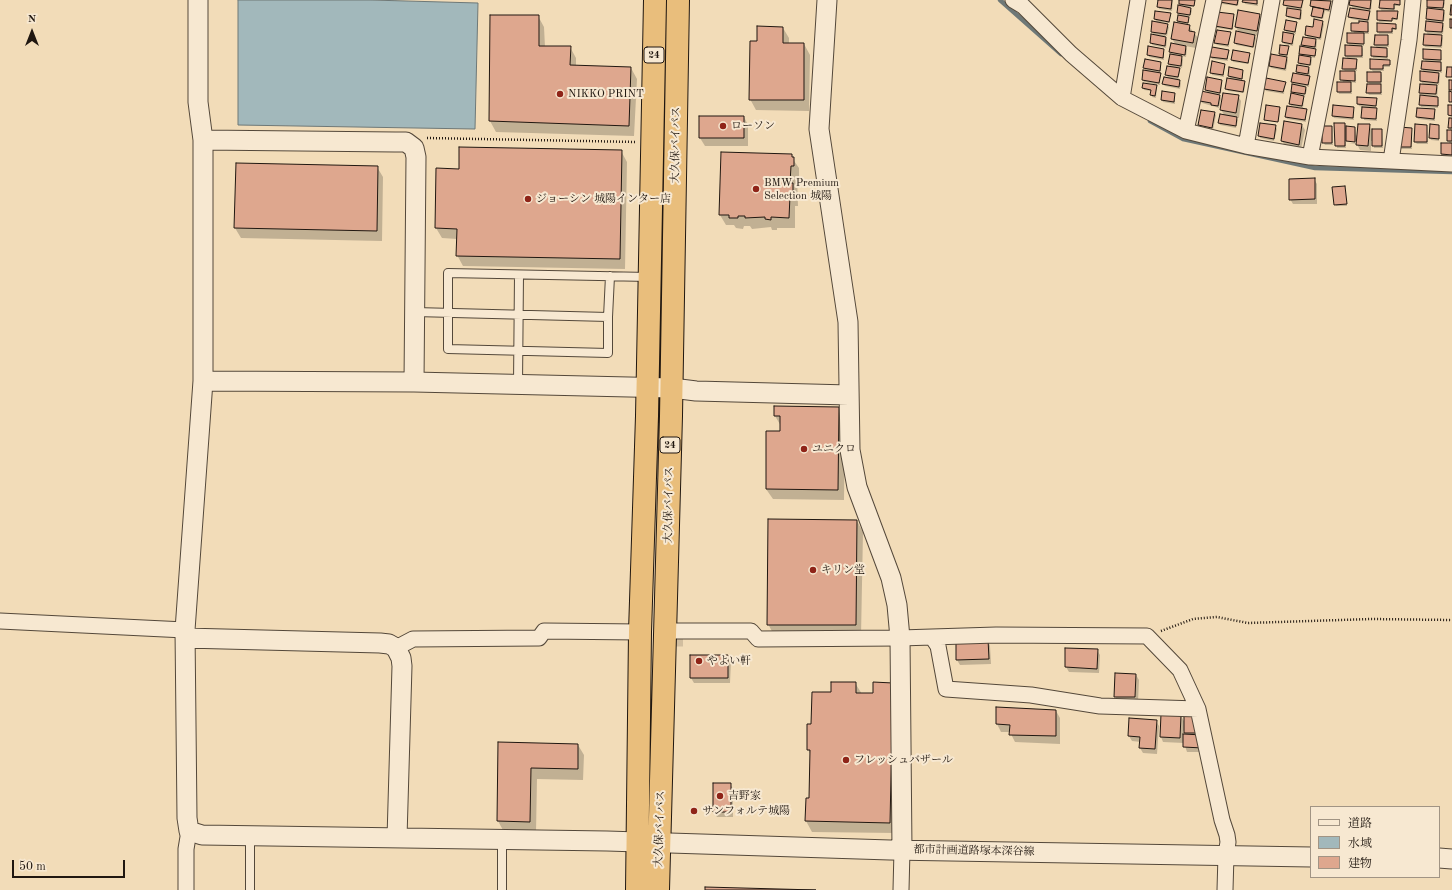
<!DOCTYPE html>
<meta charset="utf-8">
<style>
body{margin:0}
#map{position:relative;width:1452px;height:890px;overflow:hidden;background:#f2dcb8;font-family:"Old Standard TT","Noto Serif JP",serif}
canvas{display:block}
.legend{position:absolute;left:1310px;top:806px;width:130px;height:72px;box-sizing:border-box;background:#f7e8d1;border:1px solid #a19484;margin:0;padding:5px 7px;list-style:none;font-size:12px;color:#201710}
.legend li{display:flex;align-items:center;gap:8px;height:20px}
.legend b{width:20px;border:1px solid #a19484}
.north{position:absolute;left:12px;top:12px;width:40px;height:40px;-webkit-text-stroke:3px #f7e8d1;paint-order:stroke;rotate:0deg;font-size:11px;font-weight:700;line-height:16px;text-align:center;color:#201710}
.north::after{content:'';display:block;margin:auto;width:14px;height:18px;background:#201710;clip-path:polygon(50% 0,100% 100%,50% 72%,0 100%)}
.scale{position:absolute;left:12px;top:860px;width:113px;height:18px;box-sizing:border-box;border:2px solid #201710;border-top:0;padding-left:5px;font-size:12px;line-height:14px;white-space:nowrap;color:#201710;-webkit-text-stroke:3px #f7e8d1;paint-order:stroke}
</style>
<div id="map">
<canvas width="1452" height="890"></canvas>
<ul class="legend">
<li><b style="height:5px;background:#f7e8d1"></b>道路</li>
<li><b style="height:11px;background:#a2b8bb"></b>水域</li>
<li><b style="height:11px;background:#dea78e"></b>建物</li>
</ul>
<div class="north">N</div>
<div class="scale">50 m</div>
</div>
<script>
const g = document.querySelector('canvas').getContext('2d');
g.lineJoin = 'round';
function paint(path, color) { g.fillStyle = color; g.fill(path, 'evenodd'); }
const shape = rows => new Path2D(rows.map(r => 'M' + r).join(''));
function stroke(path, color, width, dash) { g.strokeStyle = color; g.lineWidth = width; g.lineCap = dash ? 'butt' : 'round'; g.setLineDash(dash || []); g.stroke(path); }
function drawText(font, color, halo, rows, align = 'center') {
  g.font = font + ' "Old Standard TT","Noto Serif JP",serif'; g.lineWidth = 4; g.setLineDash([]); g.textBaseline = 'middle'; g.strokeStyle = halo; g.fillStyle = color; for (const [text, x, y, turn = 0] of rows) {
    g.save(); g.translate(x, y); g.rotate((+turn || 0) * Math.PI / 180); g.textAlign = isNaN(turn) ? turn : align; if (halo) g.strokeText(text, 0, 0); g.fillText(text, 0, 0); g.restore();
  }
}
const water = shape([
 [238,0,371,0,478,3,475,129,238,125,238,0]
]);
paint(water, '#a2b8bb');
stroke(water, '#6e7877', 1);
paint(shape([
 [1159,0,1173,0,1172,11,1159,9],
 [1181,0,1195,0,1194,7,1189,7,1192,11,1190,17,1187,16,1189,20,1188,25,1198,38,1196,48,1185,46,1187,49,1186,57,1181,56,1183,60,1182,68,1178,67,1180,71,1178,81,1181,83,1180,89,1165,86,1163,84,1169,79,1166,74,1171,68,1169,64,1172,56,1170,52,1176,45,1172,39,1180,24,1178,20,1180,16,1178,13,1182,7],
 [1221,0,1239,0,1238,6,1222,4],
 [1244,0,1258,0,1258,6,1245,4],
 [1285,0,1303,0,1302,10,1300,10,1302,13,1301,20,1288,18,1288,8,1284,5],
 [1312,0,1332,0,1330,12,1325,11,1323,19,1313,18,1312,16],
 [1351,0,1372,0,1371,11,1368,10,1370,14,1369,22,1351,19,1349,17,1353,9,1351,5],
 [1381,0,1399,0,1400,6,1395,6,1395,12,1398,14,1398,20,1392,20,1392,22,1379,22,1378,12,1382,12,1380,8],
 [1428,0,1443,1,1445,3,1443,10,1445,13,1444,22,1442,22,1444,26,1443,34,1440,34,1443,38,1442,48,1425,47,1424,45,1428,35,1426,31,1429,23,1427,19,1428,9,1429,10],
 [1170,14,1170,23,1159,22,1158,23,1167,25,1169,27,1167,36,1165,35,1167,40,1166,48,1152,45,1152,35,1154,36,1152,31,1157,23,1155,19],
 [1234,15,1233,30,1217,28,1216,25],
 [1260,15,1263,20,1260,36,1254,35,1256,38,1254,48,1236,45,1237,33,1239,33,1236,27],
 [538,16,544,27,545,47,570,47,576,58,576,66,631,68,637,79,634,136,496,132,490,121],
 [1322,22,1324,24,1321,40,1315,39,1317,42,1315,58,1310,57,1312,60,1311,66,1300,65,1299,62,1301,56,1300,53,1304,48,1302,44,1308,38,1306,35,1307,27,1314,28],
 [1296,23,1296,34,1293,33,1294,37,1293,46,1284,44,1283,42,1287,33,1285,30],
 [1368,23,1369,34,1363,34,1364,46,1361,46,1363,49,1363,58,1355,58,1357,62,1357,71,1354,71,1356,75,1356,83,1350,82,1352,94,1339,94,1338,91,1343,83,1341,72,1346,72,1343,69,1348,60,1346,56,1350,46,1348,43,1348,34,1354,34,1352,24],
 [1396,25,1397,30,1393,30,1393,34,1379,34,1378,31],
 [783,28,789,38,789,44,804,44,810,55,809,111,756,110,750,99,758,42],
 [1230,33,1229,47,1217,45,1215,43],
 [1388,36,1389,47,1386,47,1388,51,1388,59,1373,58,1372,48,1377,48,1375,45],
 [1288,47,1288,57,1285,56,1288,60,1286,71,1271,68,1270,66,1282,57,1280,53],
 [1149,48,1164,50,1164,60,1149,57],
 [1228,51,1228,61,1212,59,1211,56],
 [1441,51,1442,73,1438,72,1440,76,1439,85,1435,84,1438,88,1437,98,1439,100,1438,108,1421,107,1420,104,1422,96,1420,93,1423,85,1421,81,1421,72,1424,72,1422,69,1423,62,1426,62,1424,58],
 [1249,54,1249,64,1233,62,1232,59],
 [1389,61,1390,67,1384,67,1384,71,1380,71,1382,75,1382,84,1380,84,1382,95,1369,95,1367,92,1370,85,1368,82,1374,73,1371,69],
 [1161,63,1160,85,1144,82,1143,80,1146,72,1144,68],
 [1213,63,1224,65,1224,77,1212,75],
 [1298,66,1309,68,1310,70,1309,87,1305,86,1307,90,1305,96,1303,96,1304,99,1303,108,1291,106,1290,104,1294,95,1292,92,1293,75,1299,76,1297,71],
 [1243,71,1242,82,1245,85,1244,93,1228,91,1226,88,1231,80,1229,76],
 [1222,81,1221,94,1218,94,1221,98,1219,108,1202,103,1201,101,1208,94,1206,90],
 [1285,83,1284,94,1266,91,1265,89],
 [1157,86,1156,98,1152,97,1152,91,1144,90,1143,88],
 [1175,94,1175,104,1163,102,1162,100],
 [1238,96,1241,101,1239,118,1236,117,1238,120,1236,128,1220,125,1219,123,1225,116,1221,110],
 [1358,98,1376,99,1377,121,1364,120,1363,107,1359,106,1358,104],
 [1280,108,1279,121,1265,119],
 [1353,108,1354,120,1334,118,1333,116],
 [1306,110,1306,122,1287,119,1286,117],
 [1435,110,1435,121,1418,119,1417,117],
 [1201,111,1214,113,1216,115,1213,130,1200,127,1199,125],
 [744,117,748,125,748,146,705,146,700,138],
 [1452,119,1452,156,1443,156,1442,154,1450,144,1448,141,1451,131,1449,128],
 [1285,122,1302,125,1305,130,1301,149,1285,146,1282,141],
 [1261,124,1275,126,1277,129,1274,141,1260,138],
 [1335,124,1344,124,1345,127,1355,128,1356,136,1369,125,1373,133,1382,130,1383,148,1374,148,1373,141,1371,141,1371,151,1360,150,1357,144,1348,143,1360,143,1360,141,1347,141,1346,139,1346,148,1337,148],
 [1430,125,1438,126,1439,128,1439,141,1431,140,1430,138],
 [1427,126,1428,144,1417,144,1415,142],
 [1332,127,1333,145,1325,145,1323,142],
 [1411,129,1412,149,1401,149,1400,147],
 [621,151,627,162,625,269,463,266,457,255,457,239,442,238,436,228,460,170],
 [792,158,799,168,799,177,797,177,798,206,795,206,795,228,777,228,777,230,772,230,771,227,752,229,750,226,744,226,743,229,736,228,734,225,726,225,720,215],
 [377,167,383,177,382,241,241,238,235,228],
 [1314,179,1317,184,1317,204,1293,204,1290,199],
 [1345,187,1347,206,1336,206,1335,204],
 [839,408,845,419,844,500,773,499,766,489,781,432,781,426,775,416],
 [857,521,863,532,861,636,774,635,768,624],
 [988,641,990,646,991,664,960,665,957,660],
 [1097,650,1100,655,1099,673,1069,672,1066,667],
 [728,656,731,661,730,683,694,683,691,678],
 [1136,675,1139,680,1138,702,1118,701,1115,696],
 [855,683,862,694,874,694,892,684,896,833,812,832,806,821,807,799,810,799,811,756,808,749,812,725,832,693],
 [997,708,1056,711,1060,718,1060,744,1015,742,1010,732,1001,732,997,724],
 [1194,713,1205,752,1187,752,1184,743,1163,742,1161,737,1181,716,1185,723],
 [1183,730,1186,735,1183,735],
 [1130,719,1156,721,1159,726,1157,754,1143,753,1140,748,1141,742,1132,741,1129,736],
 [499,743,578,745,584,755,583,780,537,779,536,832,504,832,498,821],
 [730,784,733,789,733,817,717,817,714,812]
]), '#0003');
stroke(shape([
 [1000,0,1061,54],
 [1150,121,1183,139,1315,168,1452,172]
]), '#6e7877', 4.5);
const building = shape([
 [1158,0,1172,0,1171,9,1157,7,1158,0],
 [1179,0,1195,0,1194,6,1179,4,1179,0],
 [1220,0,1238,0,1237,5,1220,2,1220,0],
 [1243,0,1257,0,1257,4,1242,2,1243,0],
 [1284,0,1303,0,1301,8,1283,5,1284,0],
 [1311,0,1331,1,1329,10,1310,6,1311,0],
 [1350,0,1371,0,1370,9,1349,5,1350,0],
 [1380,0,1400,0,1400,5,1394,4,1394,9,1379,8,1380,0],
 [1427,0,1444,0,1443,8,1427,7,1427,0],
 [1178,5,1191,8,1190,15,1177,13,1178,5],
 [1451,5,1452,5,1452,15,1450,15,1451,5],
 [1313,7,1324,9,1322,18,1311,16,1313,7],
 [1287,8,1301,10,1300,19,1286,16,1287,8],
 [1350,8,1370,11,1368,20,1348,17,1350,8],
 [1427,8,1444,10,1443,21,1426,19,1427,8],
 [1238,10,1260,14,1257,31,1235,27,1238,10],
 [1155,11,1171,13,1169,22,1154,19,1155,11],
 [1377,11,1398,11,1397,19,1392,18,1392,21,1377,20,1377,11],
 [1217,12,1234,14,1232,29,1215,26,1217,12],
 [490,15,539,15,539,46,571,46,570,65,631,67,629,126,489,121,490,15],
 [1178,15,1189,17,1188,23,1177,21,1178,15],
 [1314,19,1323,21,1320,38,1305,35,1306,26,1313,27,1314,19],
 [1450,19,1452,19,1452,28,1450,28,1450,19],
 [1286,20,1297,22,1295,32,1284,30,1286,20],
 [1152,21,1168,24,1166,34,1151,32,1152,21],
 [1359,21,1368,22,1368,32,1351,31,1351,23,1359,23,1359,21],
 [1426,21,1443,23,1442,32,1425,31,1426,21],
 [1174,22,1190,25,1189,31,1195,32,1193,43,1171,39,1174,22],
 [1377,23,1396,24,1396,29,1392,28,1392,32,1377,32,1377,23],
 [757,26,783,27,783,43,804,43,804,100,749,100,750,41,757,41,757,26],
 [1217,30,1231,32,1228,45,1214,43,1217,30],
 [1236,31,1255,35,1253,47,1234,43,1236,31],
 [1283,32,1294,34,1292,44,1282,42,1283,32],
 [1347,33,1364,33,1364,44,1347,43,1347,33],
 [1151,34,1166,37,1165,46,1150,43,1151,34],
 [1424,34,1442,35,1441,46,1423,45,1424,34],
 [1375,35,1388,35,1388,45,1374,45,1375,35],
 [1303,37,1316,39,1315,47,1301,45,1303,37],
 [1171,43,1186,46,1185,55,1169,52,1171,43],
 [1280,45,1289,46,1287,55,1279,54,1280,45],
 [1345,45,1362,46,1362,56,1345,56,1345,45],
 [1148,46,1164,49,1163,58,1147,55,1148,46],
 [1300,46,1316,49,1315,56,1299,54,1300,46],
 [1212,47,1229,50,1227,59,1210,57,1212,47],
 [1371,47,1387,48,1387,57,1371,56,1371,47],
 [1423,49,1441,50,1441,60,1423,59,1423,49],
 [1233,50,1250,53,1248,63,1231,60,1233,50],
 [1170,54,1182,56,1181,66,1168,64,1170,54],
 [1271,54,1287,57,1285,69,1269,66,1271,54],
 [1299,55,1311,57,1310,65,1298,63,1299,55],
 [1343,58,1357,59,1356,69,1342,69,1343,58],
 [1145,59,1161,62,1160,71,1143,68,1145,59],
 [1370,59,1390,60,1390,65,1383,65,1383,69,1370,69,1370,59],
 [1212,61,1225,64,1223,75,1210,73,1212,61],
 [1422,61,1441,62,1441,71,1421,69,1422,61],
 [1297,65,1309,67,1308,74,1296,72,1297,65],
 [1167,66,1180,68,1178,77,1165,75,1167,66],
 [1229,67,1243,70,1242,79,1228,76,1229,67],
 [1447,67,1452,67,1452,77,1446,77,1447,67],
 [1143,70,1161,73,1159,83,1142,80,1143,70],
 [1340,71,1355,71,1355,81,1340,80,1340,71],
 [1420,71,1439,73,1438,83,1420,81,1420,71],
 [1367,72,1381,72,1381,82,1367,82,1367,72],
 [1293,73,1310,76,1308,85,1291,82,1293,73],
 [1164,77,1180,80,1179,87,1162,84,1164,77],
 [1207,77,1222,80,1220,93,1205,90,1207,77],
 [1227,78,1245,81,1243,92,1225,89,1227,78],
 [1266,78,1286,82,1283,92,1264,89,1266,78],
 [1449,80,1452,80,1452,90,1449,90,1449,80],
 [1337,82,1351,82,1351,92,1337,92,1337,82],
 [1143,83,1157,85,1155,96,1150,95,1151,90,1142,88,1143,83],
 [1292,84,1306,87,1305,94,1291,92,1292,84],
 [1367,84,1381,84,1381,93,1366,93,1367,84],
 [1420,84,1437,85,1436,94,1419,93,1420,84],
 [1162,91,1175,93,1174,102,1161,100,1162,91],
 [1201,91,1220,95,1218,106,1211,105,1211,103,1200,101,1201,91],
 [1449,91,1452,92,1452,102,1449,102,1449,91],
 [1223,93,1239,95,1236,113,1220,110,1223,93],
 [1291,93,1304,96,1302,106,1289,104,1291,93],
 [1420,95,1438,97,1438,106,1419,105,1420,95],
 [1357,97,1377,98,1376,106,1357,104,1357,97],
 [1266,105,1280,107,1278,122,1264,120,1266,105],
 [1333,105,1354,107,1353,118,1332,116,1333,105],
 [1448,105,1452,105,1452,116,1448,115,1448,105],
 [1287,106,1307,109,1305,120,1285,117,1287,106],
 [1362,107,1377,108,1376,119,1361,118,1362,107],
 [1417,108,1435,109,1434,119,1416,117,1417,108],
 [1201,110,1215,112,1212,128,1198,125,1201,110],
 [1220,114,1237,117,1236,126,1218,123,1220,114],
 [699,116,744,116,744,138,699,138,699,116],
 [1449,118,1452,118,1452,128,1448,128,1449,118],
 [1284,121,1302,124,1299,145,1281,141,1284,121],
 [1260,123,1276,125,1274,139,1258,136,1260,123],
 [1334,123,1345,123,1345,146,1335,146,1334,123],
 [1358,124,1370,124,1368,146,1356,145,1358,124],
 [1415,124,1427,125,1427,142,1414,142,1415,124],
 [1430,124,1439,125,1439,139,1429,138,1430,124],
 [1322,126,1332,126,1332,143,1322,143,1322,126],
 [1346,126,1355,127,1355,142,1346,141,1346,126],
 [1399,127,1412,128,1411,147,1399,147,1399,127],
 [1372,129,1382,129,1382,146,1372,146,1372,129],
 [1447,130,1452,130,1452,141,1447,141,1447,130],
 [1441,143,1452,143,1452,155,1441,154,1441,143],
 [459,147,622,150,620,259,456,256,457,229,435,228,436,168,459,169,459,147],
 [721,152,792,154,792,157,794,157,794,166,791,166,790,183,793,183,793,196,790,196,789,218,771,217,771,220,765,219,765,217,745,218,745,216,738,216,738,218,729,218,729,215,719,215,721,152],
 [236,163,378,166,377,231,234,228,236,163],
 [1315,178,1315,199,1289,200,1289,179,1315,178],
 [1345,186,1347,204,1334,205,1332,187,1345,186],
 [774,406,839,407,838,490,766,489,766,431,780,431,780,416,774,416,774,406],
 [768,519,857,520,856,625,767,625,768,519],
 [988,639,989,659,956,660,956,640,988,639],
 [1065,648,1098,649,1097,669,1065,667,1065,648],
 [690,655,728,655,728,678,690,678,690,655],
 [1115,673,1136,674,1135,697,1114,697,1115,673],
 [831,682,856,682,856,693,873,693,873,682,893,683,890,823,805,821,806,798,809,798,810,750,807,750,807,724,811,724,812,692,831,692,831,682],
 [996,707,1056,710,1056,736,1009,735,1010,725,996,724,996,707],
 [1184,712,1194,712,1199,733,1184,733,1184,712],
 [1161,714,1181,715,1180,738,1160,737,1161,714],
 [1129,718,1157,720,1155,749,1139,748,1140,737,1128,736,1129,718],
 [1183,734,1203,735,1203,748,1183,747,1183,734],
 [498,742,578,744,578,769,531,768,530,822,497,821,498,742],
 [713,783,731,783,731,812,713,812,713,783],
 [705,887,816,890,705,890,705,887]
]);
paint(building, '#dea78e');
stroke(building, '#201710', 1);
stroke(shape([
 [630,639,683,639]
]), '#d2be9f', 15, [15, 8]);
const service = shape([
 [415,312,608,317,610,276],
 [608,317,608,353,448,349,448,273,649,277],
 [518,384,519,275],
 [250,836,250,890],
 [502,839,502,890]
]);
const minor = shape([
 [1013,0,1023,6,1071,54,1122,98,1186,131,1246,146,1310,157,1452,164],
 [1122,98,1138,0],
 [1186,131,1214,0],
 [1246,146,1272,0],
 [1310,157,1341,0],
 [1391,161,1409,40,1413,0],
 [0,621,185,630],
 [666,631,751,631,758,639,900,638,996,635,1147,636,1180,670,1198,709,1222,820,1227,835,1228,842,1226,855,1225,890],
 [932,637,938,646,946,689,1031,695,1100,706,1198,709],
 [396,648,413,639,539,638,544,631,640,632],
 [186,890,186,849,189,831],
 [901,890,902,850]
]);
const tertiary = shape([
 [198,0,198,102,203,140,203,381,185,630,187,818,189,831,202,835,607,841,890,850,1311,857],
 [827,0,819,129,848,322,850,450,857,487,891,578,897,605,900,638,902,850],
 [203,140,395,142,406,142,414,148,416,157,414,382],
 [203,381,414,382,672,388,696,391,849,395],
 [185,638,380,643,389,644,396,648,401,658,402,666,397,838],
 [1439,858,1452,859]
]);
const trunk = shape([
 [637,890,640,632,647,416,655,0],
 [658,890,671,416,678,0]
]);
stroke(service, '#54483a', 10);
stroke(minor, '#54483a', 17);
stroke(tertiary, '#54483a', 21);
stroke(trunk, '#201710', 24);
stroke(shape([
 [427,138,636,142],
 [1161,631,1193,619,1217,617,1248,623,1371,619,1452,620]
]), '#201710', 2.5, [1, 2]);
stroke(service, '#f7e8d1', 8);
stroke(minor, '#f7e8d1', 15);
stroke(tertiary, '#f7e8d1', 19);
stroke(trunk, '#e9be7c', 22);
for (const [x, y, r, color] of [
 [560,94,4,"#8f2418"],
 [723,126,4,"#8f2418"],
 [756,189,4,"#8f2418"],
 [528,199,4,"#8f2418"],
 [804,449,4,"#8f2418"],
 [813,570,4,"#8f2418"],
 [699,661,4,"#8f2418"],
 [846,760,4,"#8f2418"],
 [720,796,4,"#8f2418"],
 [694,811,4,"#8f2418"]
]) { const dot = new Path2D(); dot.arc(x, y, r, 0, 2 * Math.PI); g.fillStyle = color; g.fill(dot); stroke(dot, '#f7e8d1', 1.5); }
for (const [x, y, w] of [
 [654,55,20],
 [670,445,20]
]) { const box = new Path2D(); box.roundRect(x - w / 2, y - 8, w, 16, 3); g.fillStyle = '#f7e8d1'; g.fill(box); stroke(box, '#201710', 1); }
drawText('bold 10px', '#201710', null, [
 ["24",654,55],
 ["24",670,445]
]);
drawText('11px', '#201710', '#f7e8d1', [
 ["NIKKO PRINT",568,94],
 ["ローソン",731,126],
 ["BMW Premium",764,183],
 ["Selection 城陽",764,196],
 ["ジョーシン 城陽インター店",536,199],
 ["ユニクロ",812,449],
 ["キリン堂",821,570],
 ["やよい軒",707,661],
 ["フレッシュバザール",854,760],
 ["吉野家",728,796],
 ["サンフォルテ城陽",702,811]
], 'left');
drawText('11px', '#201710', '#f7e8d1', [
 ["大久保バイパス",676,145,-89],
 ["大久保バイパス",669,505,-89],
 ["大久保バイパス",660,829,-88],
 ["都市計画道路塚本深谷線",974,851,1]
]);
</script>
